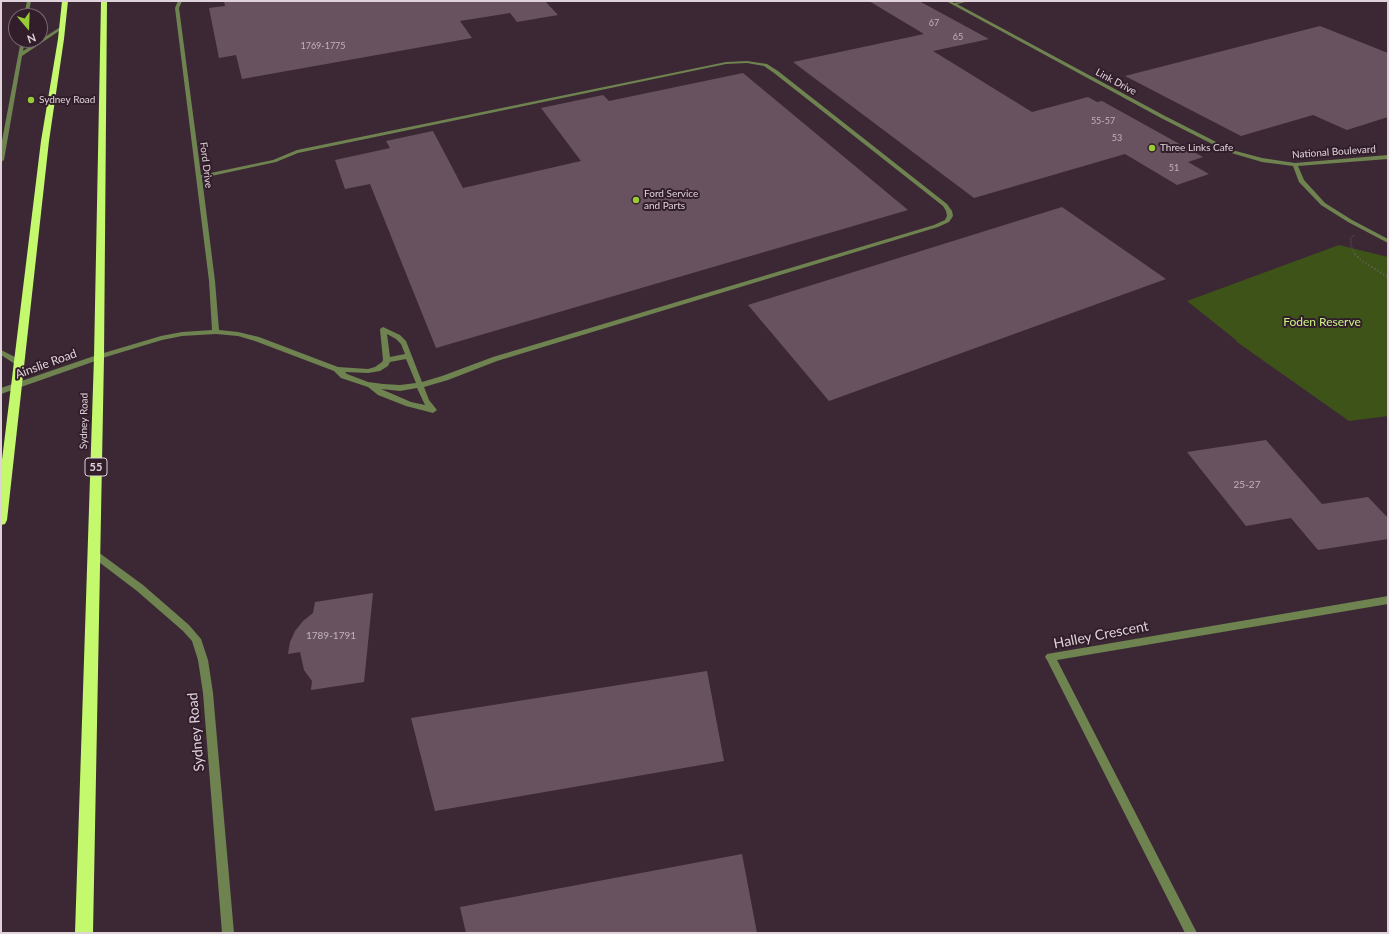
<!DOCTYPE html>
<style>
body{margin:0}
#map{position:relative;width:1389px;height:934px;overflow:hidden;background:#3c2835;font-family:Lato,sans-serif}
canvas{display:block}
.frame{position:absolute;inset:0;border:2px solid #e0d2da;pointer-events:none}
.north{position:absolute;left:8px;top:8px;width:40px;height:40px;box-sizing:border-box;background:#311e2a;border:1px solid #776670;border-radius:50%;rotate:161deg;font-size:11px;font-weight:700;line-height:16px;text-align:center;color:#e0d2da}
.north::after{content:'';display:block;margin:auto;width:14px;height:18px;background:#99cb36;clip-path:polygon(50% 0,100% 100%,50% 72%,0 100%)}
</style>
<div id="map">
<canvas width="1389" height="934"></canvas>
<div class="frame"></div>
<div class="north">N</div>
</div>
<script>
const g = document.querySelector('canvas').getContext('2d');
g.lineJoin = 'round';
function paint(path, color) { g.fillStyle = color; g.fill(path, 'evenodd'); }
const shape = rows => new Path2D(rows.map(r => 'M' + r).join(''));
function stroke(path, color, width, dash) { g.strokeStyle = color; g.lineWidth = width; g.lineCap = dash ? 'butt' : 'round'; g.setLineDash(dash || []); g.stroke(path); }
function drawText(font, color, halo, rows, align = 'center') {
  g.font = font + ' Lato,sans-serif'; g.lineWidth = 4; g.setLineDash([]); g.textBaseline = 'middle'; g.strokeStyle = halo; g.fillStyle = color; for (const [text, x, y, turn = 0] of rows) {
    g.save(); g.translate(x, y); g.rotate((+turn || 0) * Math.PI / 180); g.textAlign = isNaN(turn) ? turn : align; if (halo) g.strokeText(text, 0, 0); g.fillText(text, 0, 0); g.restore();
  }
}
paint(shape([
 [1339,245,1388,257,1388,416,1349,421,1237,342,1236,340,1187,301]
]), '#3e5318');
paint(shape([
 [224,1,545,1,558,15,517,22,510,13,460,21,472,38,242,79,236,55,219,58,209,8,225,6],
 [869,1,919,1,989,39,933,51,1032,112,1088,97,1097,102,1102,101,1203,157,1188,162,1209,174,1177,185,1125,154,974,198,793,62,924,34],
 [1320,26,1388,53,1388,117,1347,130,1313,115,1241,136,1125,76],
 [743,73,908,210,436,348,370,184,345,189,335,160,390,148,386,141,433,131,463,188,581,161,541,108,603,95,609,101],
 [1062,207,1166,279,829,401,748,305],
 [1266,440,1322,504,1368,497,1388,518,1388,539,1318,550,1291,518,1246,526,1187,452],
 [373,593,364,682,311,690,312,681,304,670,300,652,288,654,290,642,295,631,303,621,313,613,315,602],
 [707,671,724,761,435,811,411,718],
 [742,854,757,933,466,933,460,907]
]), '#695260');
stroke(shape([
 [1354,235,1351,238,1351,246,1355,255]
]), '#72606b', 1.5, [0.5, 1.5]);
stroke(shape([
 [1355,254,1362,261,1388,277]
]), '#72606b', 2, [1, 2.5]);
paint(shape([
 [178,1,182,1,179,8,201,175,273,160,297,150,726,62,747,61,767,64,778,71,947,204,952,211,953,216,949,222,938,227,497,361,448,380,424,387,429,400,437,410,433,413,406,406,378,395,368,387,341,378,334,371,255,341,238,336,216,334,182,336,162,340,99,359,95,357,97,355,161,336,182,332,212,330,209,281,175,8,178,1],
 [747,63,764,66,774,73,943,206,946,211,947,216,945,220,934,225,493,357,442,376,422,382,406,341,400,335,383,327,380,329,383,360,382,362,375,367,368,369,338,367,259,337,238,332,219,330,215,281,202,178,276,162,298,153,726,64,747,63],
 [387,334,396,339,401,344,405,354,390,357,387,334],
 [406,359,416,383,400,385,383,384,368,382,347,374,345,372,368,373,380,371,388,366,390,362,406,359],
 [417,388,425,405,411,402,381,389,400,391,417,388]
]), '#6e834f');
paint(shape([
 [27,1,31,1,28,16,24,16,27,1],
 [946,1,951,1,954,3,969,1,957,4,1165,116,1232,150,1262,158,1295,163,1388,155,1388,159,1298,166,1304,180,1325,203,1352,220,1388,239,1388,243,1348,222,1321,205,1299,182,1293,166,1262,162,1228,152,1161,118,946,1],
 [62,26,65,27,22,56,4,160,1,162,1,146,21,40,25,40,23,51,62,26],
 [1,350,21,360,22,362,21,364,15,364,1,355,1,350],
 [97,355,99,355,103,357,101,359,1,394,1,388,97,355],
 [94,549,143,585,189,625,201,639,208,660,213,693,234,933,222,933,203,693,198,660,192,641,183,631,137,591,91,556,90,553,91,550,94,549],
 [1388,596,1388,604,1057,660,1197,933,1185,933,1047,660,1045,657,1047,654,1388,596]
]), '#6e834f');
paint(shape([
 [62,1,68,1,64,39,49,141,7,520,5,524,1,525,1,468,41,141,58,39,62,1],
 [101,1,107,1,104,357,93,933,75,933,94,357,101,1]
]), '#c5f96d');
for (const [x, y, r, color] of [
 [31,100,4,"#99cb36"],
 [1152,148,4,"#99cb36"],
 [636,200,4,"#99cb36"]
]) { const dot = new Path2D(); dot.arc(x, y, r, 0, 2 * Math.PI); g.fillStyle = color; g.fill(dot); stroke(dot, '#311e2a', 1.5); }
drawText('9px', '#c2b2bc', null, [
 ["67",934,23],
 ["65",958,37],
 ["1769-1775",323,46],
 ["55-57",1103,121],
 ["53",1117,138],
 ["51",1174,168]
]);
drawText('10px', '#e0d2da', '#311e2a', [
 ["Link Drive",1116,82,28],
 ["National Boulevard",1334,152,-4],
 ["Ford Drive",206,165,83],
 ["Sydney Road",84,421,-89]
]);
drawText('10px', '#e0d2da', '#311e2a', [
 ["Sydney Road",39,100],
 ["Three Links Cafe",1160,148],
 ["Ford Service",644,194],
 ["and Parts",644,206]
], 'left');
drawText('10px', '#c2b2bc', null, [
 ["25-27",1247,485],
 ["1789-1791",331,636]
]);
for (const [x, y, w] of [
 [96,467,22]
]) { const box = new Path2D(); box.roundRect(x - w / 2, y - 9, w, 18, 3); g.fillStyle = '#311e2a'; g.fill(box); stroke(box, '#e0d2da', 1); }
drawText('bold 11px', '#e0d2da', null, [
 ["55",96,467]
]);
drawText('12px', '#c9f485', '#311e2a', [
 ["Foden Reserve",1322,322]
]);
drawText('12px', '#e0d2da', '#311e2a', [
 ["Ainslie Road",46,364,-20]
]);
drawText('14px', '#e0d2da', '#311e2a', [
 ["Halley Crescent",1101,635,-11],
 ["Sydney Road",196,732,-95]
]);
</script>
